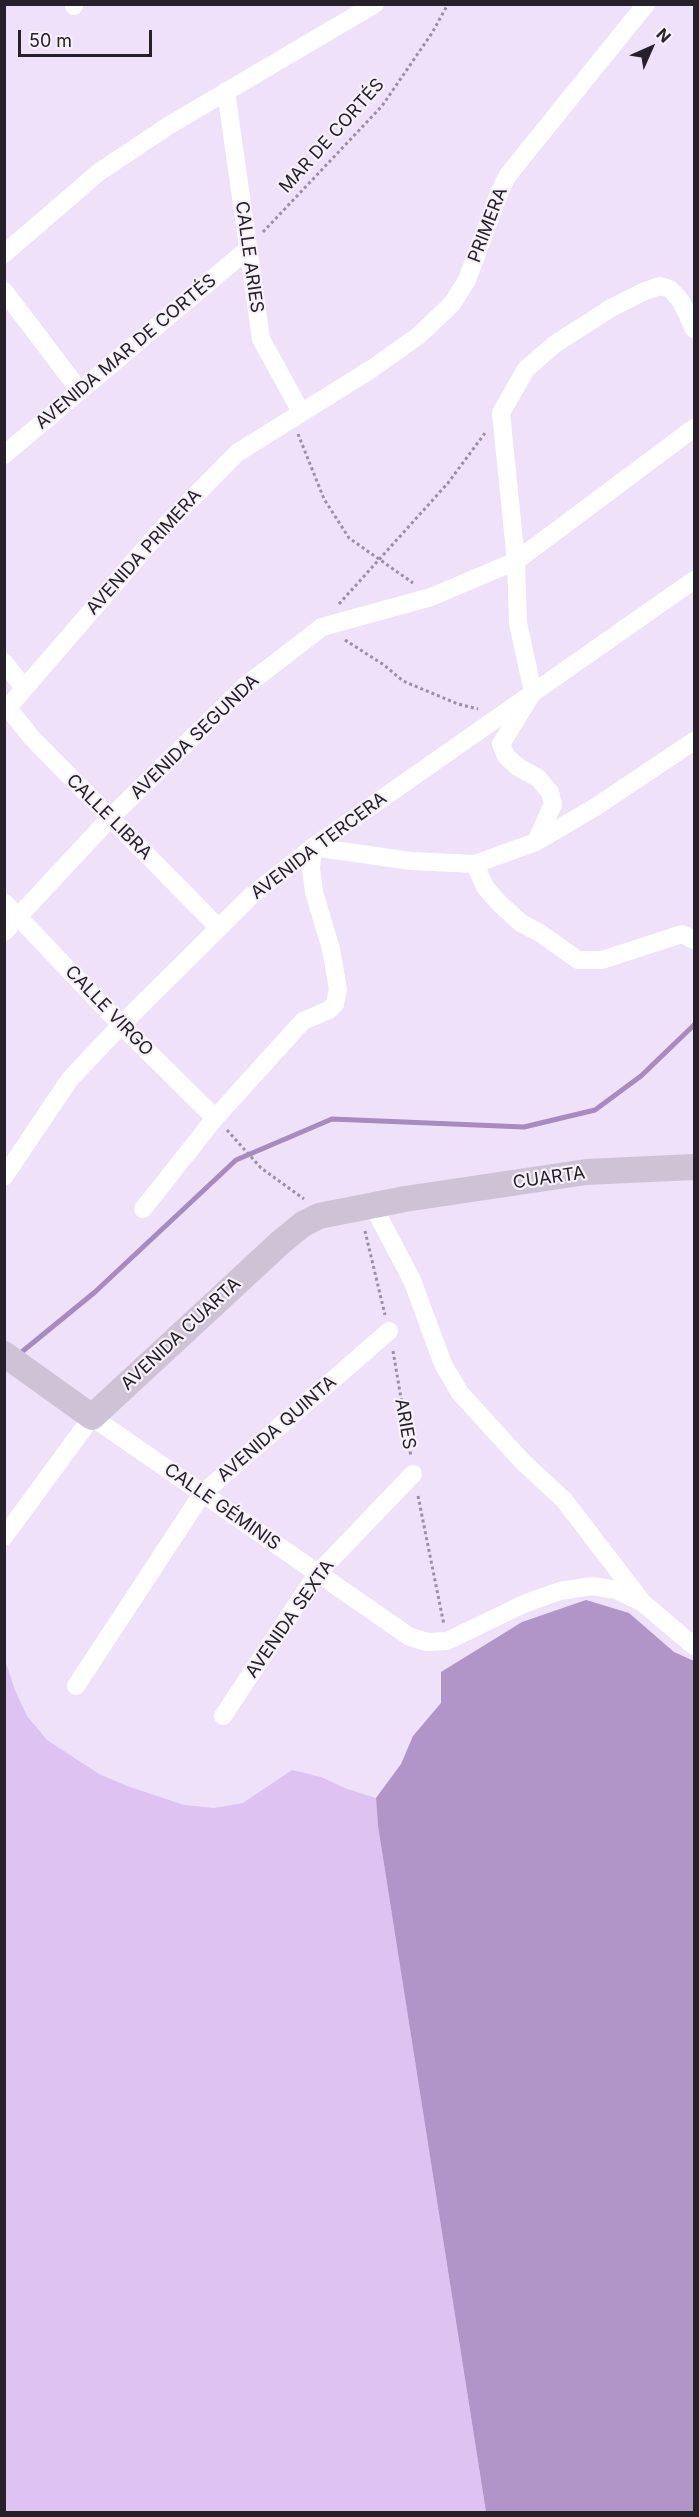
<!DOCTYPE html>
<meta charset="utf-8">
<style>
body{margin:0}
#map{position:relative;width:699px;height:2517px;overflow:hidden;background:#eee1f9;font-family:Inter,sans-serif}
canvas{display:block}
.frame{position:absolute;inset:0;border:6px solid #252029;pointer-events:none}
.north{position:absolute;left:621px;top:18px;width:60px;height:60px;-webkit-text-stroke:4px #f7f1fc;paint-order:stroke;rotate:45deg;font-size:16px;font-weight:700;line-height:24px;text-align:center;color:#252029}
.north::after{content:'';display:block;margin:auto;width:21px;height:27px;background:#252029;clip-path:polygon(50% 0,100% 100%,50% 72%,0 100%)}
.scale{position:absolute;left:18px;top:30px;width:134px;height:27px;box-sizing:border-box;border:3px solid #252029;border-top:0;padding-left:8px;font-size:18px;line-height:21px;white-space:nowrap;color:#252029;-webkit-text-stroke:4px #f7f1fc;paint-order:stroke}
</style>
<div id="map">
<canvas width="699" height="2517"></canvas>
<div class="frame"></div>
<div class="north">N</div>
<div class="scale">50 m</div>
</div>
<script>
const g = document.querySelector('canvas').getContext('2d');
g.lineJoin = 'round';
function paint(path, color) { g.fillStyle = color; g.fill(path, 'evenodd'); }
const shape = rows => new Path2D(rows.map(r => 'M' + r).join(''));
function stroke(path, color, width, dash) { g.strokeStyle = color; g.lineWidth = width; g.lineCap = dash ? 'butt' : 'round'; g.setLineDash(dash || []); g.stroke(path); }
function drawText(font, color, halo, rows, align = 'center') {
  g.font = font + ' Inter,sans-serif'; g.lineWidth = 4.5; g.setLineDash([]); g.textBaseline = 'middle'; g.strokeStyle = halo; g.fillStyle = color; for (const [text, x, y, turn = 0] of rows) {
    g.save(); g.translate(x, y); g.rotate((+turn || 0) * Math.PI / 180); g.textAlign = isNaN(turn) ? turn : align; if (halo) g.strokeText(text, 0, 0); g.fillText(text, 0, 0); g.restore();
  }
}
paint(shape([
 [4,1657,15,1690,27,1716,47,1740,99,1774,127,1786,184,1805,214,1808,243,1803,292,1770,321,1777,347,1789,376,1798,378,1826,486,2512,5,2512]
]), '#ddc2f2');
paint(shape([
 [586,1600,629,1613,674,1652,694,1661,694,2512,486,2512,378,1826,376,1798,401,1764,413,1736,441,1703,441,1672,522,1622]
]), '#b194c8');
stroke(shape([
 [18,1355,95,1292,236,1160,332,1119,524,1127,595,1110,641,1076,694,1025]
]), '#a78abe', 5);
stroke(shape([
 [263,232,382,106,432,33,448,4],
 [298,434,324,499,349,538,413,583],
 [339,604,448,483,485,433],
 [345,640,384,665,403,681,458,704,478,709],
 [227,1130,261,1168,304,1199],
 [365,1231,385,1315],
 [393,1351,411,1457],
 [418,1496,444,1625]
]), '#9a90a2', 3, [3, 3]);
stroke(shape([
 [74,4,74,6],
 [226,91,261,339,301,412],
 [4,254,99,172,168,126,375,4],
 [4,291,80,391],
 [4,455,248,249],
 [4,662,24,688],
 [4,703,32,738,218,927],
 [4,712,162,529,237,453,373,368,418,336,452,304,467,280,500,191,508,175,646,4],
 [536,842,553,804,550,792,538,778,518,767,506,756,501,744,533,692,518,623,516,561,501,413,526,369,555,344,611,308,645,291,660,286,670,289,681,301,694,329],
 [475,864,485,887,499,903,521,923,540,933,578,960,602,960,682,934,694,940],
 [4,902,121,1025,215,1118],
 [4,932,110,818,244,687,322,627,431,597,516,561,694,428],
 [4,1177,70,1079,121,1025,251,896,313,847,694,580],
 [373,1206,412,1280,443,1364,460,1393,523,1462,564,1500,643,1603,694,1646],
 [143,1209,215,1118,303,1021,329,1010,335,1004,338,989,331,949,314,892,311,868,313,847,411,861,475,864,536,842,597,806,694,741],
 [4,1537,92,1417,410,1637,427,1642,447,1641,526,1603,560,1591,592,1586,616,1590,643,1603],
 [76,1686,202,1494,389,1331],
 [223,1716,317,1574,413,1474]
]), '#fff', 18);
stroke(shape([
 [4,1354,92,1417,281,1242,303,1224,319,1216,405,1199,586,1172,694,1167]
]), '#cec2d7', 26);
drawText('18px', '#252029', '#f7f1fc', [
 ["MAR DE CORTÉS",332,136,-48],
 ["PRIMERA",488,225,-69],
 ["CALLE ARIES",249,257,82],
 ["AVENIDA MAR DE CORTÉS",126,352,-40],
 ["AVENIDA PRIMERA",144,552,-48],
 ["AVENIDA SEGUNDA",195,737,-44],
 ["CALLE LIBRA",109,817,45],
 ["AVENIDA TERCERA",319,846,-37],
 ["CALLE VIRGO",109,1011,46],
 ["CUARTA",549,1178,-8],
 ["AVENIDA CUARTA",181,1334,-43],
 ["ARIES",405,1424,80],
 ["AVENIDA QUINTA",277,1429,-41],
 ["CALLE GÉMINIS",222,1507,35],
 ["AVENIDA SEXTA",290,1619,-55]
]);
</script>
